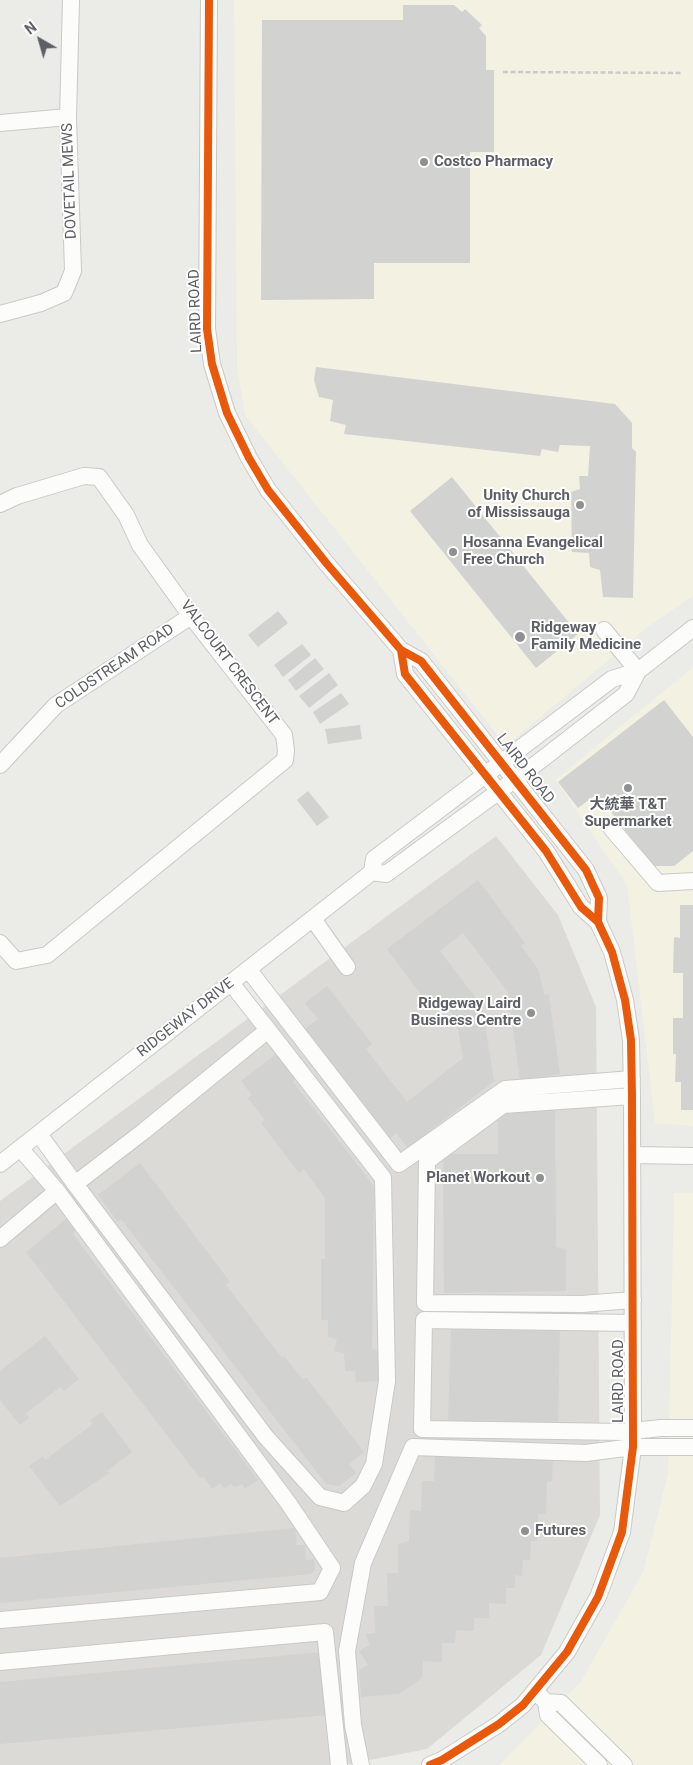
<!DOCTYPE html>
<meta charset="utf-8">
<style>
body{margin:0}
#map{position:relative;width:693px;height:1765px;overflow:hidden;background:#ebebe7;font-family:Roboto,sans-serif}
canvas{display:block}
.north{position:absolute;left:15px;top:15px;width:50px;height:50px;-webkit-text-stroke:4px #fff;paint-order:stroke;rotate:322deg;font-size:14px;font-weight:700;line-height:20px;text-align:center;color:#5d5f64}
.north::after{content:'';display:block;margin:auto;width:18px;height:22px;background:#5d5f64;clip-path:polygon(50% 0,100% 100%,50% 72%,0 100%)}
</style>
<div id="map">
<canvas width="693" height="1765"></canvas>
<div class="north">N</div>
</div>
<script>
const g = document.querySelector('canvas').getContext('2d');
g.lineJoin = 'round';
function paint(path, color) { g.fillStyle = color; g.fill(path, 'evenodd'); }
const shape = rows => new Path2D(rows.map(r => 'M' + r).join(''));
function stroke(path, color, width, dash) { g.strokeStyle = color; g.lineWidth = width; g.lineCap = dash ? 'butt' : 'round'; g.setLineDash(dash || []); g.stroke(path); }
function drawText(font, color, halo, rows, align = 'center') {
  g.font = font + ' Roboto,"Noto Sans SC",sans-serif'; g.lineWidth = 4; g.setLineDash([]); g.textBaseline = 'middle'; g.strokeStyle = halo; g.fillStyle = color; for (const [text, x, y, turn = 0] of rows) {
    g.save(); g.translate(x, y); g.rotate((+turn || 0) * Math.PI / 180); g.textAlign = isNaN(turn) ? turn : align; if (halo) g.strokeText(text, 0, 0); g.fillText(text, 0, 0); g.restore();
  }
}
paint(shape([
 [234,0,693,0,693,596,649,626,506,746,245,415,237,368],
 [693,667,693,1126,655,1123,627,885,555,780],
 [674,1193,693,1193,693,1765,499,1765,580,1683,643,1572,668,1474]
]), '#f3f1e2');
paint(shape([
 [496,836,558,915,596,1007,600,1515,541,1655,427,1749,344,1765,0,1765,0,1201]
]), '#dbdad7');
paint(shape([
 [403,5,454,5,462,12,465,9,482,25,479,28,486,36,486,70,494,70,494,152,470,152,470,263,374,263,374,299,261,300,262,20,403,20],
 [316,367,615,404,632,423,632,448,636,452,633,598,603,597,600,570,590,567,589,553,572,552,571,492,580,489,579,476,588,476,590,446,560,445,558,452,542,449,540,456,344,434,346,425,330,421,333,400,319,397,314,380],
 [452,477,578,634,536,668,410,511],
 [278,611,288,623,258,647,248,635],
 [302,644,311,655,283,677,274,665],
 [315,658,324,669,296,691,288,680],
 [329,673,338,685,309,708,299,696],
 [341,693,349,704,320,724,313,712],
 [664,700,693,737,693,851,674,866,653,866,597,794,578,808,558,782],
 [360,725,362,739,328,744,325,729],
 [308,791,329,817,317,826,297,800],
 [478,880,525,943,521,946,538,969,544,994,549,995,560,1074,520,1080,508,992,463,933,440,951,482,1006,494,1081,408,1148,396,1133,390,1138,305,1029,318,1019,305,1003,327,986,372,1044,366,1049,407,1102,463,1058,456,1019,440,998,429,1005,387,949],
 [680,905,693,905,693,1110,681,1110,681,1082,675,1082,676,1054,673,1054,673,1018,683,1018,683,973,673,973,674,937,680,938],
 [279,1052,297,1076,293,1082,374,1186,372,1349,380,1352,382,1381,356,1382,355,1371,345,1371,344,1353,334,1351,337,1339,328,1337,328,1320,321,1320,321,1259,325,1259,325,1198,304,1169,299,1173,261,1123,265,1120,248,1098,252,1095,241,1081],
 [508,1110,555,1110,556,1247,566,1249,566,1291,444,1293,443,1154,498,1154,498,1120],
 [140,1163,230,1282,226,1285,282,1358,284,1356,303,1380,306,1377,364,1452,349,1464,356,1473,339,1486,326,1484,121,1219,118,1222,98,1195],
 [67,1218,75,1228,73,1234,258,1480,245,1488,242,1484,235,1487,230,1484,225,1489,220,1483,212,1489,204,1477,200,1478,26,1252],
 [451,1324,560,1326,558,1424,448,1422],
 [45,1336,79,1379,64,1391,60,1387,26,1413,29,1418,20,1425,0,1400,0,1371],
 [102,1412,132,1452,107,1471,109,1473,60,1506,29,1466,43,1456,45,1460,93,1424,90,1420],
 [435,1453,553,1456,552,1481,547,1482,546,1514,538,1514,537,1541,531,1541,530,1560,523,1560,522,1576,515,1575,515,1588,506,1588,506,1604,489,1603,489,1618,474,1618,474,1631,456,1630,455,1643,442,1643,442,1662,423,1661,422,1678,399,1694,361,1697,359,1670,368,1665,359,1651,370,1645,365,1634,375,1633,374,1606,388,1606,387,1573,398,1573,398,1544,409,1541,410,1510,421,1511,422,1481,434,1481],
 [295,1528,297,1545,305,1545,306,1560,314,1559,315,1570,311,1574,0,1603,0,1558],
 [322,1652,328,1715,0,1744,0,1682]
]), '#d2d2d0');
const minor = shape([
 [209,0,207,329,212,364,227,413,249,458,268,490,327,564,401,650,421,661,586,870,599,898,598,922],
 [0,123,68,117],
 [0,314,41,303,64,293,73,271,68,117,71,0],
 [0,504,17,496,84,476,99,477,126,515,140,545,191,616,284,735,286,750,285,760,47,955,16,961,0,943],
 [604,630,638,671],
 [401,650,405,674,546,851,581,907,598,922,612,952,625,1000,631,1040,632,1096,633,1447,622,1532,598,1597,567,1652,523,1705,499,1724,442,1760,430,1765],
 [0,765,56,705,191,616],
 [612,829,658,883,693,881],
 [372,872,386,874,532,767,626,694,638,671],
 [313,919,347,967],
 [248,969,399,1164,505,1089,632,1079],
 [632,1096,503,1105,427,1161,425,1303,582,1304,633,1300],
 [39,1134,75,1184,144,1131,268,1030,231,983],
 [633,1155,693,1156],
 [0,1164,372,872,374,859,612,679,638,671,693,628],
 [75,1184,266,1437,320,1497,344,1503,363,1486,374,1464,387,1381,383,1178,268,1030],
 [0,1239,57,1191],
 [633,1323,424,1320,422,1429,623,1432,661,1428,693,1428],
 [0,1620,320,1592,332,1568,289,1504,57,1191,20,1148],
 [0,1662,325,1632,339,1765],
 [540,1696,546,1702,548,1715,599,1765],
 [546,1702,561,1703,624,1765],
 [361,1765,353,1725,347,1651,363,1563,413,1447,586,1453,633,1447,693,1447]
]);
stroke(minor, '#c9c9c8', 18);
stroke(shape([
 [503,72,683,73]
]), '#c9ccca', 2.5, [5, 2.5]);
stroke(minor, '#fcfcfb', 16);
stroke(shape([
 [209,0,207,329,212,364,227,413,249,458,268,490,327,564,401,650,421,661,586,870,599,898,598,922],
 [401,650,405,674,546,851,581,907,598,922,612,952,625,1000,631,1040,632,1096,633,1447,622,1532,598,1597,567,1652,523,1705,499,1724,442,1760,430,1765]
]), '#e8590c', 8);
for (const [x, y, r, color] of [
 [424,162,5,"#8f9092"],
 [580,505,5,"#8f9092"],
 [453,552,5,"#8f9092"],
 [520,637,6,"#8f9092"],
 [628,788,5,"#8f9092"],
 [531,1013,5,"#8f9092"],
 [540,1178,5,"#8f9092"],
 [525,1531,5,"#8f9092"]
]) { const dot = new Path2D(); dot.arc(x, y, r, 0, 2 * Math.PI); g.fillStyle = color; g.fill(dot); stroke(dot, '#fff', 2); }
drawText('bold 15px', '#5d5f64', '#fff', [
 ["Costco Pharmacy",434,162],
 ["Unity Church",570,496,"right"],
 ["of Mississauga",570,513,"right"],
 ["Hosanna Evangelical",463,543],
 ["Free Church",463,560],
 ["Ridgeway",531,628],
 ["Family Medicine",531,645],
 ["大統華 T&T",628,805,"center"],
 ["Supermarket",628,822,"center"],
 ["Ridgeway Laird",521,1004,"right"],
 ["Business Centre",521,1021,"right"],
 ["Planet Workout",530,1178,"right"],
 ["Futures",535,1531]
], 'left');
drawText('15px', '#5d5f64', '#fff', [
 ["DOVETAIL MEWS",70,181,-92],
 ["LAIRD ROAD",196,311,-92],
 ["VALCOURT CRESCENT",229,663,53],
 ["COLDSTREAM ROAD",115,667,-34],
 ["LAIRD ROAD",525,769,52],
 ["RIDGEWAY DRIVE",186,1018,-38],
 ["LAIRD ROAD",619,1381,-90]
]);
</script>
